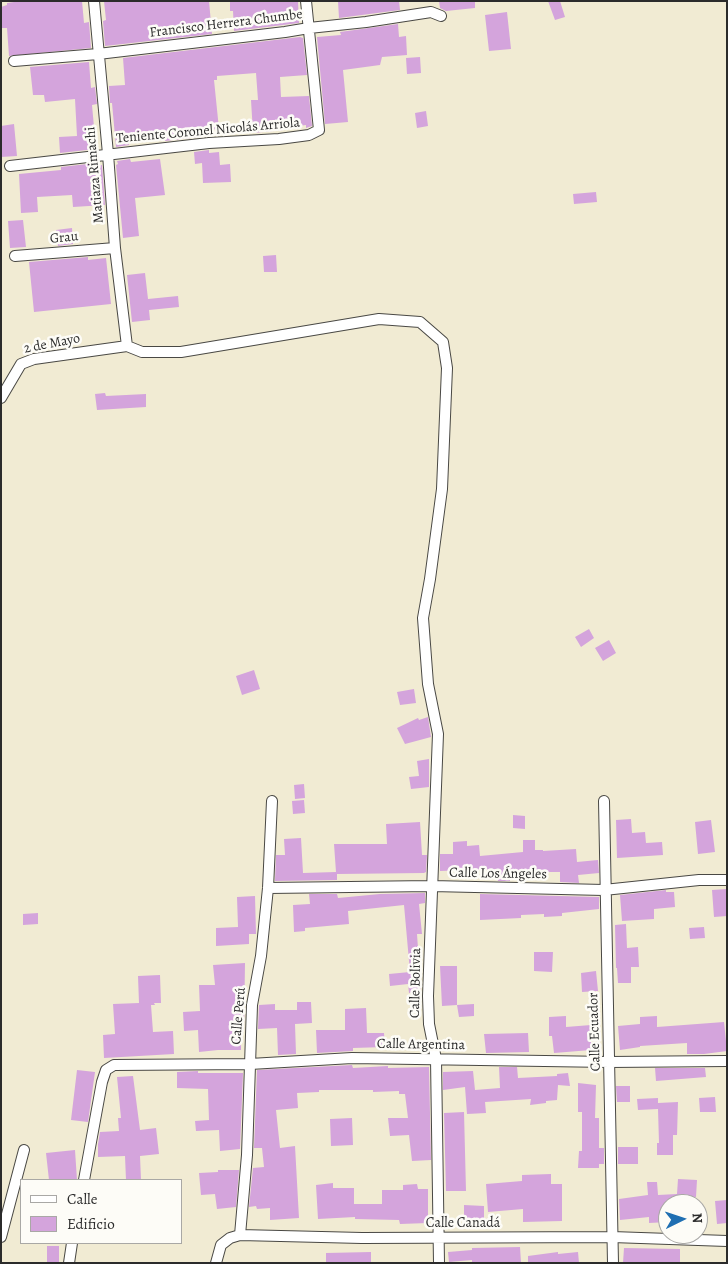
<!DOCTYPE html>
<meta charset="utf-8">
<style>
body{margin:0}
#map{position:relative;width:728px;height:1264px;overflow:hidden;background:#f1ebd3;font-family:Alegreya,serif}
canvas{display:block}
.frame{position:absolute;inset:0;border:2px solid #2b2b2b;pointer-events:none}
.legend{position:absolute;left:20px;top:1179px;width:162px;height:65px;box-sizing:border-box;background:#fdfcf7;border:1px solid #a9a8a5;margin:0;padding:6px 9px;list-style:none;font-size:15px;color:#2b2b2b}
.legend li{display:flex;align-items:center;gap:10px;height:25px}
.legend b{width:25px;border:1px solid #a9a8a5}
.north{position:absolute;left:658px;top:1194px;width:50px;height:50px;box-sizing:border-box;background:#fdfcf7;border:1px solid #a9a8a5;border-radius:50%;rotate:86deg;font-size:14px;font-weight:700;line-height:20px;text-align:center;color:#2b2b2b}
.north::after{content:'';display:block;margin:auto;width:18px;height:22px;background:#1f6fb2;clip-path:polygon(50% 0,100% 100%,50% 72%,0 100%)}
</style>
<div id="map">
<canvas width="728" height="1264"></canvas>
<div class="frame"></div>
<ul class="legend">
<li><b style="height:6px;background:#fff"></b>Calle</li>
<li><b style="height:14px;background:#d4a4dc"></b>Edificio</li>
</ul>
<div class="north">N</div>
</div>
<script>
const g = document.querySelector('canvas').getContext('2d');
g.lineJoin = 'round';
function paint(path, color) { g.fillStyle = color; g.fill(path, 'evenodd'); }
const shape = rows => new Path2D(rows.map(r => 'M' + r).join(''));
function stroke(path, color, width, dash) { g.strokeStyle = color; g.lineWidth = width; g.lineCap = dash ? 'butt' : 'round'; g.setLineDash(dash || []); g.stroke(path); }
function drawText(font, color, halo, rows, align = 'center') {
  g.font = font + ' Alegreya,serif'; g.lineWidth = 5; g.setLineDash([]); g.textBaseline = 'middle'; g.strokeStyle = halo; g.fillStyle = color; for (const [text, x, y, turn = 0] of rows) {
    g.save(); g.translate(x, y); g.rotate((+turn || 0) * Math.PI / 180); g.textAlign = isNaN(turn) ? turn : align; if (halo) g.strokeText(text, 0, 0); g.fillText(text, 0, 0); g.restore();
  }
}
paint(shape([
 [21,1,82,1,84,23,89,22,91,48,9,56,7,28,1,28,1,7,7,5,7,3],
 [104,1,209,1,212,34,105,46,103,21,106,20],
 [230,1,298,1,299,23,234,31,233,11,230,11],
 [338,1,399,1,400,10,339,18],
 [439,1,475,1,475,8,446,11,440,8],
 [548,1,560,1,565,17,555,20],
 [507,12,511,49,489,51,485,15],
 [398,24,399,37,406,36,407,55,382,57,380,65,343,70,348,122,325,124,317,37,341,35,340,32],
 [300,37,303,38,307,75,280,77,281,97,309,96,312,126,306,128,306,125,284,128,284,130,253,133,251,100,258,100,256,73,217,76,217,80,214,80,219,129,207,130,208,136,165,141,164,131,128,134,129,145,116,147,112,103,110,103,109,86,125,85,123,58],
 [420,57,421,73,407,74,406,58],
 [89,62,91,88,95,87,97,104,92,105,96,149,60,153,59,137,77,136,75,99,45,102,44,95,33,95,30,67],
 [426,111,428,126,417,128,415,113],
 [14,124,17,156,1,157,1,126],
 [209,150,209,153,219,152,220,165,230,164,231,182,203,183,202,163,195,164,194,152],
 [130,159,131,162,160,159,165,195,135,198,139,236,123,238,116,165,118,164,117,161],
 [96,163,97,166,102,165,105,205,73,207,72,195,37,197,38,212,21,213,19,174,61,170,61,167],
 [596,192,597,202,574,204,573,194],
 [23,220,26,247,10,248,8,221],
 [72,228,73,244,58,246,56,230],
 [276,255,277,272,264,272,263,256],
 [88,257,88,260,106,258,111,304,34,312,29,262],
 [145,273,148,299,178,296,179,307,149,310,150,320,132,322,127,275],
 [105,393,106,396,146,394,146,407,97,410,95,394],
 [589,629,594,638,581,647,575,637],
 [609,640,616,653,603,661,595,648],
 [254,670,260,689,242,695,236,676],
 [414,689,416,703,400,705,397,692],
 [428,717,431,737,405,744,397,728,418,718,419,720],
 [429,759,429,787,411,789,409,777,419,776,417,761],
 [304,784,305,798,295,799,294,785],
 [304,800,305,813,293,814,292,801],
 [513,815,525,816,525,829,513,828],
 [631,819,632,833,645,832,646,843,662,842,663,855,617,858,616,820],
 [711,820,715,852,698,854,695,822],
 [420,822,422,855,427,855,426,872,424,873,337,874,337,880,275,881,276,855,285,855,284,839,301,838,303,873,336,872,334,844,387,844,386,824],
 [523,840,535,840,535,850,543,850,543,851,576,849,577,862,598,860,599,873,578,875,579,883,560,882,560,872,509,872,510,881,498,881,497,869,440,871,440,854,453,854,453,842,467,841,467,846,479,845,480,856,523,852],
 [727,889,727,916,714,917,712,890],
 [666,890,666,892,674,892,675,907,654,909,654,919,622,921,620,895],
 [425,893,425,903,419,904,422,934,417,934,421,992,409,993,408,984,390,986,389,974,410,972,404,905,348,911,349,924,305,928,305,931,294,932,293,905,310,904,309,894,337,894,338,898,380,894],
 [480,894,599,897,599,909,562,913,562,916,544,917,544,914,521,915,521,918,480,920],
 [255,896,256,934,249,934,249,944,216,946,216,928,238,927,237,897],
 [38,913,38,924,23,925,23,914],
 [626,924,627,948,638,947,639,967,631,967,631,983,618,983,617,968,616,968,615,925],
 [704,927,705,938,690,939,689,928],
 [534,952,553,952,552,972,534,971],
 [245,963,244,1030,241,1030,241,1050,218,1050,199,1052,198,1030,184,1031,183,1012,200,1011,199,985,215,985,213,965],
 [440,966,457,966,457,1005,442,1006],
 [596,971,598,991,582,992,581,973],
 [160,975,161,1003,154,1003,155,1005,151,1005,153,1032,173,1031,174,1054,104,1058,103,1035,115,1034,113,1004,139,1003,138,976],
 [297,1002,311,1002,312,1023,295,1024,296,1054,278,1055,277,1028,258,1029,259,1005,275,1004,275,1010,297,1010],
 [474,1004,474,1016,459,1017,457,1005],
 [366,1008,367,1033,384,1033,385,1047,353,1048,353,1051,317,1053,316,1030,345,1030,345,1009],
 [566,1016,566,1027,591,1025,591,1050,554,1053,552,1036,549,1036,549,1017],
 [657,1016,657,1027,724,1022,727,1051,704,1054,687,1054,687,1043,640,1046,640,1047,620,1050,618,1026,640,1024,640,1017],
 [528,1033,529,1052,486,1053,484,1034],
 [352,1065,353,1068,388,1066,388,1068,429,1067,431,1160,412,1161,409,1135,390,1136,388,1118,408,1118,405,1094,399,1094,399,1091,373,1092,373,1090,319,1090,319,1092,297,1093,298,1108,276,1110,280,1148,295,1146,299,1218,270,1220,270,1208,257,1209,256,1206,249,1207,253,1168,264,1167,262,1148,254,1148,257,1070],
 [499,1067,517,1067,518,1078,557,1076,557,1074,568,1073,570,1086,558,1085,557,1100,546,1101,546,1103,530,1105,531,1099,485,1102,486,1113,467,1114,465,1087,443,1090,443,1072,473,1071,475,1090,500,1088],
 [655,1068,705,1068,706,1077,656,1081],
 [77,1070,95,1072,88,1122,71,1120],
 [198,1071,198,1073,243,1073,240,1149,220,1151,219,1130,196,1131,195,1121,209,1120,208,1089,177,1088,177,1072],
 [133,1076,140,1130,156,1128,159,1154,140,1156,141,1180,126,1180,125,1156,98,1157,98,1144,100,1132,119,1131,118,1118,121,1118,117,1077],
 [578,1083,596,1085,595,1118,599,1118,599,1148,604,1148,604,1164,599,1164,599,1168,578,1168,579,1151,582,1151,582,1112,578,1112],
 [616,1086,630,1086,630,1102,617,1102],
 [715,1097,716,1112,700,1112,699,1098],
 [658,1098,658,1103,678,1102,677,1135,673,1135,673,1155,657,1155,657,1143,659,1143,658,1109,638,1110,637,1099],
 [464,1112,466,1191,446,1191,444,1113],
 [352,1118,353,1145,331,1146,330,1119],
 [618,1147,638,1147,638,1164,618,1164],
 [75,1150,77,1180,49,1180,46,1153],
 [218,1170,239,1170,236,1207,217,1209,215,1194,201,1195,199,1173,218,1172],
 [551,1174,551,1184,562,1184,562,1221,523,1222,523,1209,488,1212,486,1184,522,1181,522,1175],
 [678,1179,697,1180,696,1197,677,1196,677,1204,668,1204,668,1222,649,1223,649,1217,620,1220,619,1199,648,1195,647,1182,657,1182,658,1195,677,1194],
 [333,1183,333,1188,354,1188,354,1204,382,1204,382,1190,403,1190,403,1185,417,1184,418,1189,428,1189,428,1223,400,1224,399,1220,355,1219,355,1217,318,1219,316,1185],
 [727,1200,727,1223,717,1224,715,1201],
 [464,1205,484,1206,484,1221,464,1221],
 [47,1246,59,1246,59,1263,47,1263],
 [520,1247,521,1263,472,1263,472,1260,449,1262,448,1252,472,1250,472,1248],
 [624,1248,680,1249,680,1263,623,1263],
 [371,1252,371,1263,326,1263,326,1253],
 [558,1252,558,1254,578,1252,579,1263,528,1263,528,1256]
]), '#d4a4dc');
const minor = shape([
 [94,1,108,154,115,248,127,346],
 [14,61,98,54,285,32,309,28,366,22,431,12,441,16],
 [10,166,209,143,279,139,309,135,319,130,306,1],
 [15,256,115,248],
 [1,398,21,364,34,359,127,346,142,352,181,352,379,319,420,322,443,342,447,368,442,489,430,579,423,618,428,684,438,734,428,996,429,1024,436,1059,439,1263],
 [604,801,613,1263],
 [268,888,432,886,604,890,699,880,727,880],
 [84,1180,102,1082,106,1070,114,1065,250,1064,352,1058,609,1062,727,1061],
 [240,1235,247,1155,252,1005,261,956,268,888,272,801],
 [1,1237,24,1150],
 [69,1263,72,1243],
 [216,1263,221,1245,230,1238,240,1235,362,1238,612,1237,727,1241]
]);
stroke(minor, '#494844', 12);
stroke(minor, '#fff', 10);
drawText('14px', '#2b2b2b', '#fdfcf7', [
 ["Francisco Herrera Chumbe",226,24,-7],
 ["Teniente Coronel Nicolás Arriola",208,131,-5],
 ["Matiaza Rimachi",95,175,-95],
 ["Grau",64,238,-5],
 ["2 de Mayo",52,344,-11],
 ["Calle Los Ángeles",498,874,1],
 ["Calle Bolivia",416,983,-89],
 ["Calle Perú",239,1016,-85],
 ["Calle Ecuador",595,1032,-92],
 ["Calle Argentina",421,1045,1],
 ["Calle Canadá",463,1224]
]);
</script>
